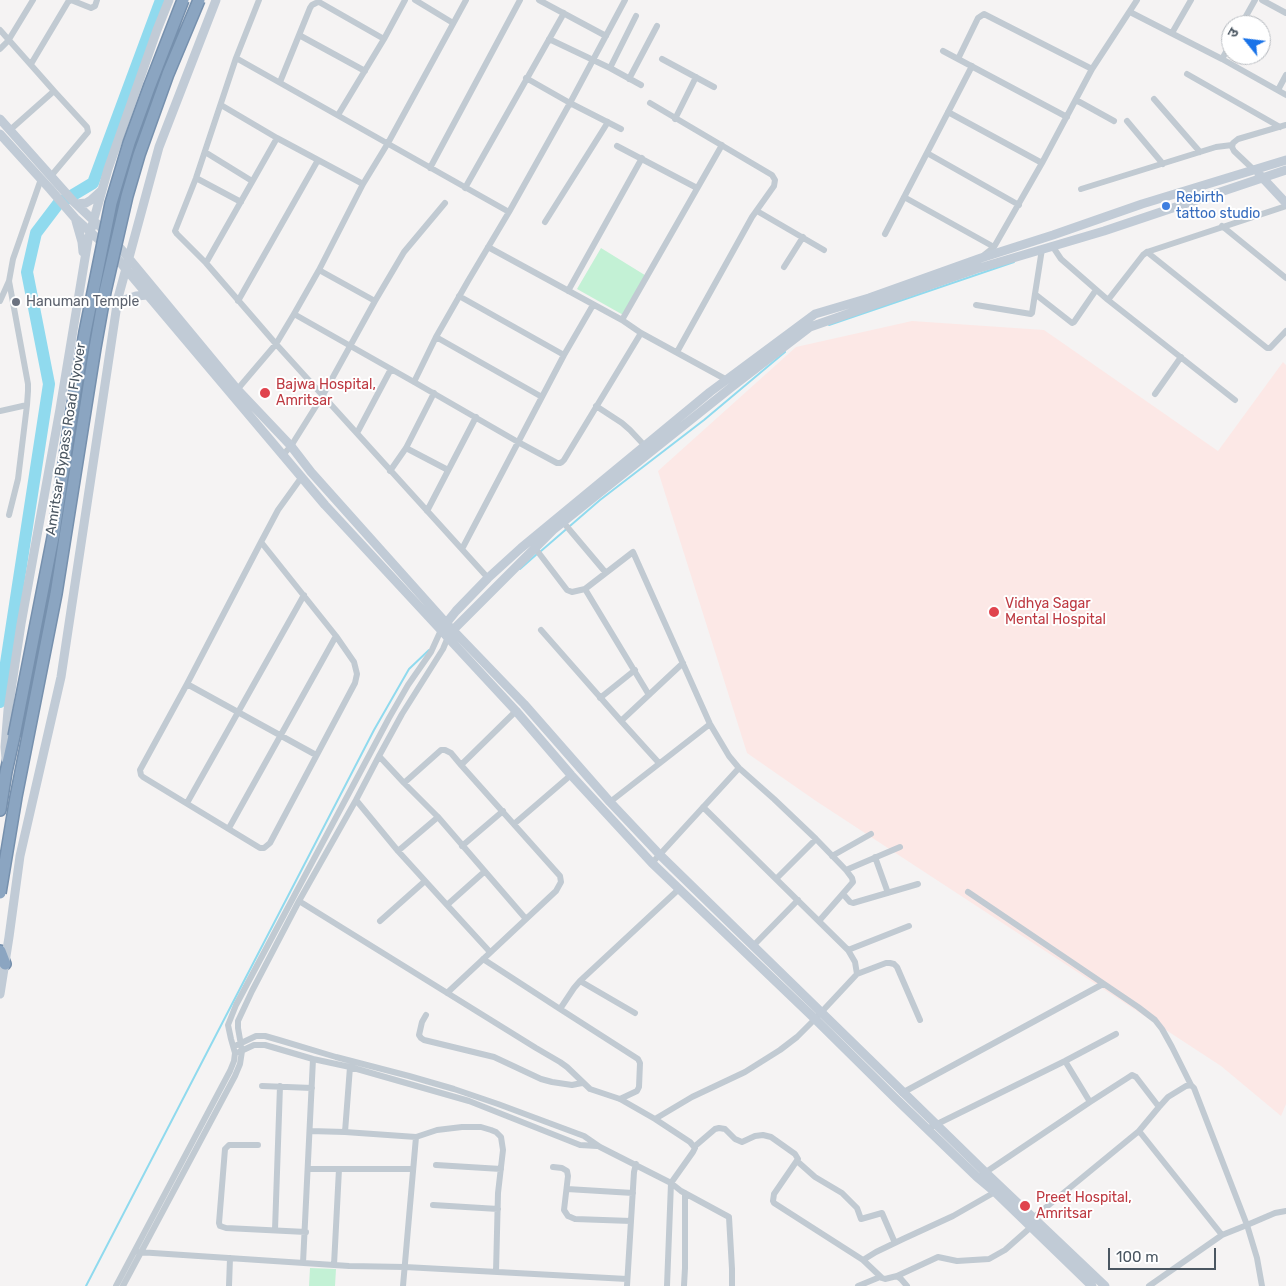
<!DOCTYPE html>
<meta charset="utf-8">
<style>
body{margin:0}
#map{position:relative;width:1286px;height:1286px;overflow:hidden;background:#f5f3f3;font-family:Rubik,"Noto Sans Devanagari",sans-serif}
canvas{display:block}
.north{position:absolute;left:1221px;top:15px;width:50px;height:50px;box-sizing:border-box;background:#fff;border:1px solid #b7bbc0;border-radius:50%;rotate:299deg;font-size:14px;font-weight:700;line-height:20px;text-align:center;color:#4a5661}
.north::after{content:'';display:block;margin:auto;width:18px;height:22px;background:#1a73e8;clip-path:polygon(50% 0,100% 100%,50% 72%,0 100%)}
.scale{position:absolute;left:1108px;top:1248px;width:108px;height:22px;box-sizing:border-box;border:2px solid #4a5661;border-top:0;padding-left:6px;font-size:15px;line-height:18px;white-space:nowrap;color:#4a5661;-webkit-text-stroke:4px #fff;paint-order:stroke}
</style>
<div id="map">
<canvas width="1286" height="1286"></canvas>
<div class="north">उ</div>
<div class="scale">100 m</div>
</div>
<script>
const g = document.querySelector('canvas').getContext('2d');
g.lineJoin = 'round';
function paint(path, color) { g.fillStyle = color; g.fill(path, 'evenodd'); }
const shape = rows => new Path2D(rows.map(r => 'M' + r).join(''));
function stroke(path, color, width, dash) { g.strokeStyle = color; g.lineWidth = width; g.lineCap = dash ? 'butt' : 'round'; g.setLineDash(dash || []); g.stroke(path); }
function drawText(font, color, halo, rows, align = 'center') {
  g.font = font + ' Rubik,sans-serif'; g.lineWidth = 4; g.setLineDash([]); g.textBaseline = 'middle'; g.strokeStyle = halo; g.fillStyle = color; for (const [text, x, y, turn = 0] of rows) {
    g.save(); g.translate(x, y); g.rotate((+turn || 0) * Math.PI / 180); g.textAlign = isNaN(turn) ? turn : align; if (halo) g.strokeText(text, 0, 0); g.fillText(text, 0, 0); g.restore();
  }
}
paint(shape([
 [912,321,1044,330,1218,451,1283,362,1286,365,1286,1104,1281,1116,1221,1066,816,801,747,753,658,471,796,347]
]), '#fce8e6');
paint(shape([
 [601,248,648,277,625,316,577,289],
 [310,1268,336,1269,335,1286,309,1286]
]), '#c3f1d5');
stroke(shape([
 [829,325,1014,262],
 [541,551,600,500,704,420,785,352],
 [520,569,537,554],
 [86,1286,374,730,409,669,429,650]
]), '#90daee', 2);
stroke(shape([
 [0,702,49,384,27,272,36,233,58,204,93,183,161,0]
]), '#90daee', 12);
const highway = shape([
 [0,810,6,772,14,736],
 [0,951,5,964]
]);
stroke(highway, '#7690ad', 14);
stroke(shape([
 [259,0,236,58,196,178,175,231,177,234,206,263,276,344,488,578],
 [415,0,453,23],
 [539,0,606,36],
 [1262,0,1286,13],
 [1130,12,1222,59,1286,95],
 [1241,25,1255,0],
 [0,30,54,91,10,130],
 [1172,33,1191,0],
 [299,35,365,71],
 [549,39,610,68,641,85],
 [0,49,8,41,33,0],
 [943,51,1067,117],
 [236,58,509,212],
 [662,59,714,87],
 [958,59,978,18,984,14,1092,69],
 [1222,59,1231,43],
 [31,64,68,2,71,0,91,8,95,6,97,0],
 [610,68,636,16],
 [1187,74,1280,127],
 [526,78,570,103,621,129],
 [629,79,657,26],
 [280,82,310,8,312,5,316,3,319,2,384,39],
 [1278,90,1286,75],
 [1154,99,1200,152],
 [1076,100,1114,121],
 [650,103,772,175,775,180,774,186,752,217,677,352],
 [221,105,277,138,363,184],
 [948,112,1042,163],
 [338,115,384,39,405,0],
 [675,119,696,77],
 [1127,121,1163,164],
 [617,146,697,188],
 [205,152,252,181],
 [927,153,1019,205],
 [430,168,520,0],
 [1254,170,1234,151,1232,147,1233,143,1238,139,1286,125],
 [51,176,88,132,87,127,54,91],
 [196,178,241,202],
 [465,188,564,13],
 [1081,189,1216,147,1232,145],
 [904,197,994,247],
 [757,211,824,250],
 [545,222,608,122],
 [1222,226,1286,278],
 [885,234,972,66],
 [488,247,622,320,641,333,727,380],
 [1053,247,1061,259,1108,300,1235,400],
 [1147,252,1267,348,1270,348,1286,331],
 [984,255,994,247,1042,163,1092,69,1137,0],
 [206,263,277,138],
 [784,267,803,237],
 [319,270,375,301],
 [568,291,642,158],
 [1035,294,1072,323,1074,322,1096,290],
 [459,296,564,355],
 [1108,300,1143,255,1147,252,1286,206],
 [0,301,9,281,13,259,41,179],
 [238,301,318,160],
 [976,305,1031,314,1032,313,1042,249],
 [294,314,414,382,518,442,557,463,560,463,562,462,564,460,641,333],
 [622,320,722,145],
 [436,337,542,397],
 [414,382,436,337,468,281,509,212,570,103,625,0],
 [236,391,276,344,294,314,319,270,363,184,388,143,466,0],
 [1155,394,1181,357],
 [596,406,622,423,630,430,645,446],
 [0,411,27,405,28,391,28,384,9,281],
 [357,433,391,369],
 [406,448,448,470],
 [282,456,291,446,323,395,375,301,404,252,445,203],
 [390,471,406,448,434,393],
 [427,511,476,417],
 [9,515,18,479,27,405],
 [563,522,606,573],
 [261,542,336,636,354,662,357,674,355,683,270,843,264,848,260,848,143,777,141,775,140,770,187,684,261,542,278,510,301,478],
 [535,548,567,590,572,592,585,589,633,552,710,724,729,756,739,768,774,799,816,839,846,870,852,878,853,882,819,921],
 [462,549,564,355,593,305],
 [585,589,649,695],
 [541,630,621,721,659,763],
 [187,684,316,755],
 [600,698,635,670],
 [621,721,683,663],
 [379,756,404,783,441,750,445,750,451,753,461,765],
 [404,783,438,817,526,919],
 [356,800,398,851,438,817],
 [610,802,710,724],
 [187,803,304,595],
 [514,824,571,775],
 [229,828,336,636],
 [462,846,503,811],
 [398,851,447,905,490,952],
 [832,856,871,834],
 [875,857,888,893],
 [652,863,739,768],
 [846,870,900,847],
 [776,879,816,839],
 [968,892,1138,1007,1155,1020,1162,1029,1172,1047,1191,1085],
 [843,894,850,902,853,903,918,884],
 [299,901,536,1048,560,1062,567,1067,590,1089,620,1099,655,1119,692,1097,745,1072,780,1050,797,1037,815,1019,857,974,855,962,848,950,703,807],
 [447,905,484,872],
 [380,921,425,881],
 [753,946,798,900],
 [848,950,909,926],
 [483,959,560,1009,574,988,580,981,679,889],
 [857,974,886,963,890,963,894,964,897,967,920,1020],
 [580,981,635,1013],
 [447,993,556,891,561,882,560,876,461,765,516,711],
 [560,1009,638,1059,640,1063,639,1087,637,1091,620,1099],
 [426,1015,422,1022,419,1035,421,1038,424,1040,494,1057,541,1079,552,1082,572,1085,582,1083],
 [237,1045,256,1036,265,1036,279,1040,336,1057,409,1076,454,1089,498,1104,584,1136,600,1147,671,1183,681,1191,729,1217,732,1269,732,1286],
 [239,1052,254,1045,265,1045,313,1059,350,1067,469,1101,580,1145,597,1146],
 [262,1086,312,1088],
 [902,1093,1103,984],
 [1090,1102,1129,1077,1132,1075,1136,1077,1159,1107,1139,1131],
 [1159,1107,1168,1097,1186,1086,1191,1085,1194,1088,1247,1225,1222,1235],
 [655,1119,690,1142,695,1148,693,1152,671,1183,667,1286],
 [927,1129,1065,1061,1116,1034],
 [310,1131,345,1132,416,1137,437,1130,462,1127,481,1127,491,1130,496,1132,501,1137,503,1150,498,1193,496,1272],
 [345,1132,350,1067],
 [258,1145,229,1145,225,1149,219,1223,220,1226,226,1228,306,1232],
 [694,1147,715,1129,719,1128,725,1129,735,1139,742,1142,755,1136,763,1135,771,1137,795,1154,798,1159,774,1194,773,1201,774,1203,863,1260,876,1252,903,1239,953,1216,995,1192],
 [797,1161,815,1177,842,1193,857,1208,861,1219,882,1213,895,1243],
 [436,1165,501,1169],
 [553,1167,562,1168,567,1171,568,1176,564,1210,568,1216,575,1219,631,1221],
 [308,1169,413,1169],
 [983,1174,1090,1102,1065,1061],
 [567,1189,633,1193],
 [433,1205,498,1209],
 [1033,1218,1139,1131,1222,1235,1149,1286],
 [275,1230,280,1086],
 [138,1252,349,1266,405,1267,627,1279],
 [863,1260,882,1278,885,1279,897,1276,901,1279,907,1286],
 [303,1263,313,1059],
 [334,1265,339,1169],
 [897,1276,938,1257,957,1261,989,1259,1005,1250,1031,1227],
 [116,1286,230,1071,234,1061,235,1053,231,1039,228,1025,236,1005,389,718,408,685,431,652,441,630],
 [123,1286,235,1076,240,1064,242,1051,238,1028,238,1021,252,991,299,901,356,800,379,756,402,714,443,649,448,637],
 [229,1286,230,1258],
 [403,1286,416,1137],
 [627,1286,634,1172,636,1164],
 [684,1286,685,1268,685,1193],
 [858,1286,880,1277],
 [1262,1286,1257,1258,1247,1225,1275,1213,1286,1211]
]), '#c1cad2', 6);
stroke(shape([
 [0,119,73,201,112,238,237,389,291,446,311,472,446,623,524,704,610,802,660,855,985,1172,1105,1286],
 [0,134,50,189,75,218,109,249,325,505,516,711,571,775,652,863,815,1019,894,1097,977,1177,995,1192,1092,1286],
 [1259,174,1286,203],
 [76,204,86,203,91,200,101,191],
 [76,221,82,242,83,252],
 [117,304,127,299,136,296,148,295],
 [444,626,456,611,488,578,521,548,710,392,815,314,869,298,981,258,1053,235,1142,204,1286,160],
 [450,633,553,530,733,386,810,327,976,269,1104,231,1286,170],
 [6,759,5,747,8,710,21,624,60,409,88,240,108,169,157,30,169,0],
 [0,994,9,937,20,856,61,677,118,298,159,147,216,0]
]), '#c1cbd6', 9);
stroke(highway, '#8ba5c1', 11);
const highwayBridge = shape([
 [14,736,54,532,71,415,85,332,111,203,129,143,150,85,183,0],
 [0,893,16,797,56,594,95,348,105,292,127,196,139,155,168,74,199,0]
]);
stroke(highwayBridge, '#7690ad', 14, []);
stroke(highwayBridge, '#8ba5c1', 11);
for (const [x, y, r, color] of [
 [1166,206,5,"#3f7fe0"],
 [16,302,5,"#6b7280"],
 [265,393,6,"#e0444e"],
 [994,612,6,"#e0444e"],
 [1025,1206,6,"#e0444e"]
]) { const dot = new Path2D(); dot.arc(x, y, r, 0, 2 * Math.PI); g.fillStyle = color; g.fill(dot); stroke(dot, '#fff', 2); }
drawText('14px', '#366cbe', '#fff', [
 ["Rebirth",1176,198],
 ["tattoo studio",1176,214]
], 'left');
drawText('14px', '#5b616d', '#fff', [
 ["Hanuman Temple",26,302]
], 'left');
drawText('14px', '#be3a42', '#fff', [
 ["Bajwa Hospital,",276,385],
 ["Amritsar",276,401],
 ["Vidhya Sagar",1005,604],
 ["Mental Hospital",1005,620],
 ["Preet Hospital,",1036,1198],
 ["Amritsar",1036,1214]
], 'left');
drawText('14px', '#4a5661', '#fff', [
 ["Amritsar Bypass Road Flyover",66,439,-81]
]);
</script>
